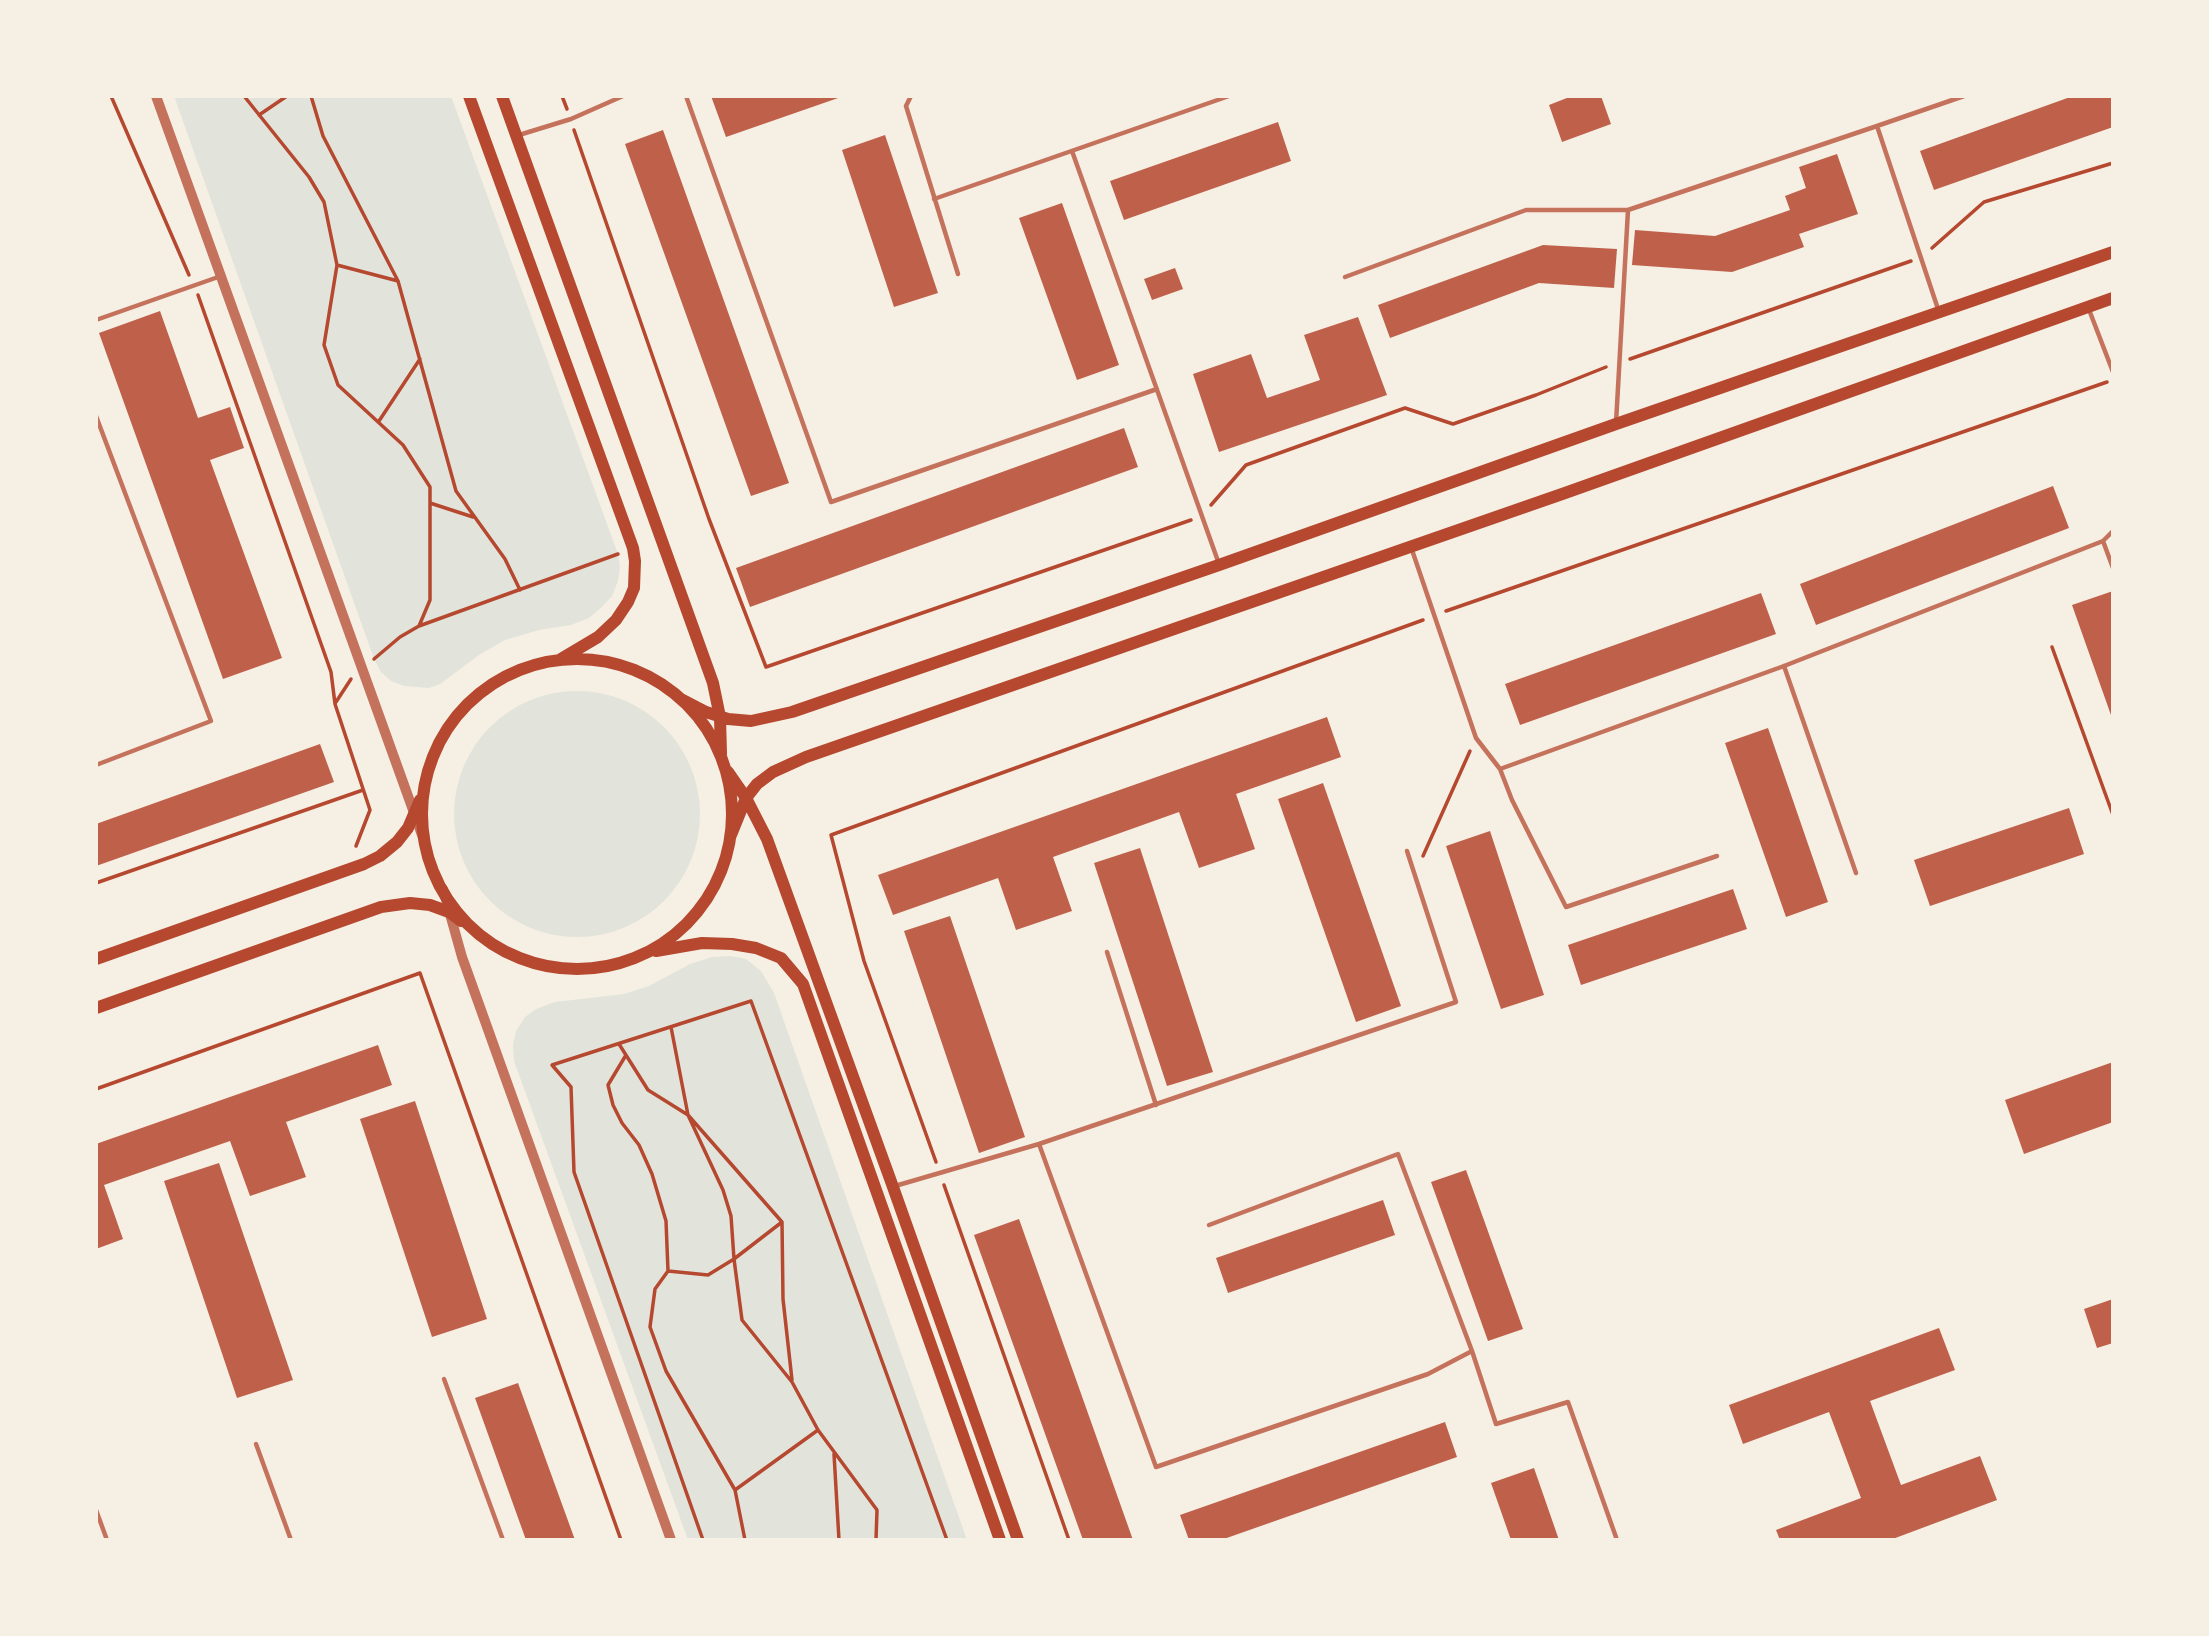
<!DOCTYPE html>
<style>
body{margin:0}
#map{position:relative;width:2209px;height:1636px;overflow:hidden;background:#f6efe4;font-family:"Noto Sans",sans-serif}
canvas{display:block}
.frame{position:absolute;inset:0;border:98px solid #f6efe4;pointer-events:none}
</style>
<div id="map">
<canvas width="2209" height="1636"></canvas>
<div class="frame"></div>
</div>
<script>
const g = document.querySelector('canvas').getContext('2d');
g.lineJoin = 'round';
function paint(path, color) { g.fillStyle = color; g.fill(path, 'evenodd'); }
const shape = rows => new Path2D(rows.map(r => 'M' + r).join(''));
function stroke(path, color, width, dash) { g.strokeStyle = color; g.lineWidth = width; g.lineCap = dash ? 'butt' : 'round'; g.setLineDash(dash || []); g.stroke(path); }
paint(shape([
 [174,96,451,96,618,554,620,567,618,581,612,596,601,608,589,618,571,625,539,630,505,640,479,655,440,684,429,688,404,686,391,681,381,672,374,659],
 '454 814a123 123 0 1 1 246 0a123 123 0 1 1-246 0Z',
 [730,956,746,959,761,971,774,993,967,1540,688,1540,514,1061,513,1045,516,1031,525,1017,536,1009,555,1002,624,994,649,986,690,964,712,957]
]), '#e2e4dc');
paint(shape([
 [711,96,841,96,841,97,726,137],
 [1572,96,1601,96,1611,124,1562,142,1549,105],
 [2073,96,2113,96,2113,127,1934,190,1920,151],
 [1278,122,1291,161,1124,220,1110,181],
 [663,130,789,483,751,496,625,144],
 [885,135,938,293,894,307,842,150],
 [1837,154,1858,214,1799,234,1804,247,1732,272,1632,265,1635,230,1715,236,1790,210,1785,196,1806,188,1799,167],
 [1062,203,1119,365,1077,380,1019,218],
 [1543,245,1617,249,1614,288,1539,283,1390,338,1378,305],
 [1175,268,1183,289,1152,300,1144,279],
 [160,311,198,418,230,407,244,448,210,460,282,658,223,679,99,333],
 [1358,317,1387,395,1219,452,1193,374,1251,354,1267,398,1320,380,1304,335],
 [1124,428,1138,467,750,607,736,568],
 [2053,486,2069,528,1816,625,1800,584],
 [2113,591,2113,718,2112,718,2072,605],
 [1761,593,1776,634,1520,725,1505,684],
 [1327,717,1341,757,1236,794,1255,849,1199,868,1179,812,1053,857,1072,911,1016,930,998,878,893,915,878,875],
 [1768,728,1828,902,1786,917,1725,743],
 [320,744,334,782,96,866,96,824],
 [1323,783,1401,1006,1356,1022,1278,799],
 [2069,808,2084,854,1930,906,1914,860],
 [1490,831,1544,995,1501,1009,1446,846],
 [1140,848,1213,1072,1167,1086,1094,863],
 [1733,889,1747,929,1581,985,1568,945],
 [950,916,1025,1137,979,1153,904,931],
 [378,1045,392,1085,286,1122,306,1177,250,1196,230,1141,104,1185,123,1239,96,1249,96,1144],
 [2113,1062,2113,1122,2024,1154,2005,1100],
 [415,1101,487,1319,432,1337,360,1119],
 [219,1163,293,1380,237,1398,164,1181],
 [1466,1170,1523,1329,1488,1341,1431,1182],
 [1383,1200,1395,1235,1228,1293,1216,1258],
 [1019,1219,1133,1540,1083,1540,974,1235],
 [2113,1299,2113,1343,2097,1348,2084,1309],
 [1939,1328,1955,1370,1870,1401,1901,1485,1980,1456,1997,1500,1890,1540,1780,1540,1776,1530,1861,1498,1829,1412,1743,1444,1729,1405],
 [518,1383,575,1540,526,1540,475,1398],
 [1445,1422,1457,1457,1221,1540,1189,1540,1180,1515],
 [1534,1468,1559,1540,1511,1540,1491,1483]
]), '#bf614a');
stroke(shape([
 [111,96,189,275],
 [244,96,309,177,324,202,337,265,324,345,338,385,403,445,430,487,430,600,419,626],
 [311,96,323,136,398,281,456,491,505,559,520,590],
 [562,96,567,109],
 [259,115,287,96],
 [574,130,709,519,766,667,1191,520],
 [1932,248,1984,202,2113,163],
 [337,265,398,281],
 [198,295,331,672,335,704,370,810,356,846],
 [1630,359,1911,261],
 [379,421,420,359],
 [430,503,473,517],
 [1211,505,1246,465,1405,408,1453,424,1536,395,1606,367],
 [1446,611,2107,382],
 [2052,647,2113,815],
 [374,659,400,637,419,626,618,554],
 [336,702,351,679],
 [1423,856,1470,751],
 [96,883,363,790],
 [671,1027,688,1115,782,1222,783,1299,792,1380],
 [619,1044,648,1090,688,1115,723,1190,731,1216,734,1259,742,1320,792,1382,818,1430,877,1510,876,1540],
 [626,1055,608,1085,613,1105,622,1123,639,1145,652,1174,666,1221,668,1271,655,1289,650,1327,666,1371,735,1490,745,1540],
 [96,1089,420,973,621,1540],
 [936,1162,864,961,831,835,1423,620],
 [944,1185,1069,1540],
 [668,1271,708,1275,734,1259,782,1222],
 [834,1454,839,1540],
 [735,1490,818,1430],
 [703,1540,574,1172,571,1087,552,1065,751,1001,947,1540]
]), '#b5482f', 3.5);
stroke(shape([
 [686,96,831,502,1157,389],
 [911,96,906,106,958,274],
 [519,135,571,119,623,96],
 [1072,151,1219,564],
 [934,199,1229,96],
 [1345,277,1526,210,1628,210,1877,126],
 [2088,307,2113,372],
 [1939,312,1877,126,1964,96],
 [96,320,221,276],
 [96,416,211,721,96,765],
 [1616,423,1628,210],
 [2103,541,2113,568],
 [1411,547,1476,738,1500,769,1784,666,2103,541,2113,531],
 [1784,666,1856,873],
 [1500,769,1512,800,1566,907,1717,856],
 [1107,952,1156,1105],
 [1039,1144,1156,1467,1428,1374,1472,1351,1398,1154,1209,1225],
 [895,1186,1039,1144,1456,1002,1407,851],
 [1472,1351,1496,1424,1568,1402,1617,1540],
 [444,1379,503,1540],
 [256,1444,291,1540],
 [96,1510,107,1540]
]), '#c5725c', 4.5);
stroke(shape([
 [156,96,426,846],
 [443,889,462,957,671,1540]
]), '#c5725c', 10);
stroke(shape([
 [469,96,633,548,635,561,634,588,628,602,616,620,598,637,561,659],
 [502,96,713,683,720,717,721,754],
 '422 814a155 155 0 1 1 310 0a155 155 0 1 1-310 0Z',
 [681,699,706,712,728,719,751,721,792,712,1219,565,1616,424,2113,252],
 [728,772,746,798,767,839,893,1187,1018,1540],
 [731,835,746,798,757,784,773,772,806,757,1565,493,2113,298],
 [656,951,702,943,732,944,756,948,781,958,803,984,1000,1540],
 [96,959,364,864,380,856,397,842,408,828,420,800],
 [96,1008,381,907,410,903,430,905,449,912,461,921]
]), '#b5482f', 12);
</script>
